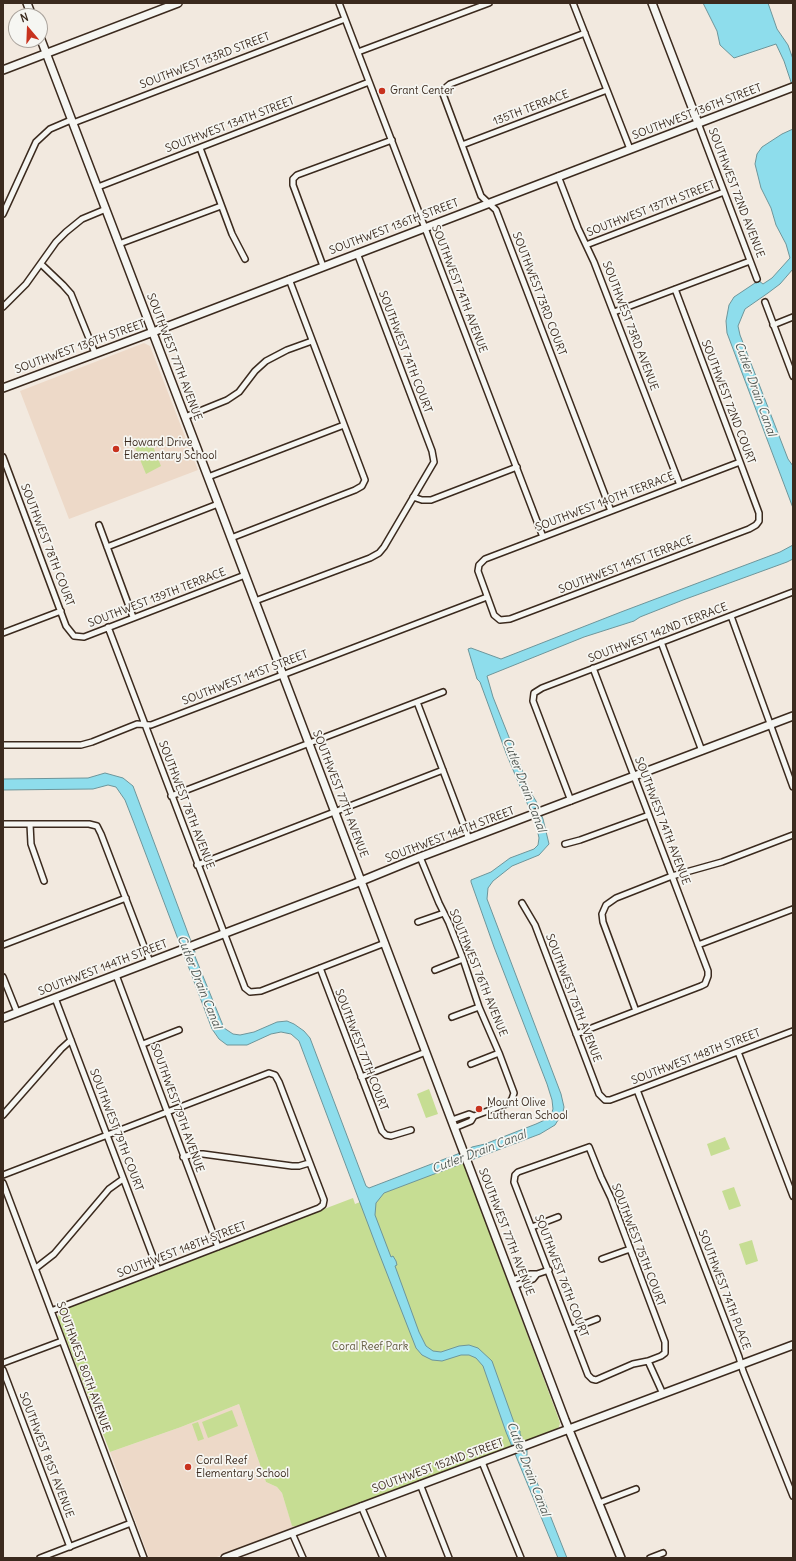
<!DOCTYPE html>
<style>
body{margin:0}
#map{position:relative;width:796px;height:1561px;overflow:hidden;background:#f2e9df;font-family:Delius,sans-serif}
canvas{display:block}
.frame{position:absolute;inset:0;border:4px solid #3b2a1e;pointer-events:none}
.north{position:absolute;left:8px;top:8px;width:40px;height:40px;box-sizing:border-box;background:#f6f6f2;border:1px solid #aba49d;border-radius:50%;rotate:341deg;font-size:11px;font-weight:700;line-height:16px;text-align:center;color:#3b2a1e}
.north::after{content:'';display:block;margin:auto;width:14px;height:18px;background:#c8321e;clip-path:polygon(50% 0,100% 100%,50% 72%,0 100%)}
</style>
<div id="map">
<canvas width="796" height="1561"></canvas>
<div class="frame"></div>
<div class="north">N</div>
</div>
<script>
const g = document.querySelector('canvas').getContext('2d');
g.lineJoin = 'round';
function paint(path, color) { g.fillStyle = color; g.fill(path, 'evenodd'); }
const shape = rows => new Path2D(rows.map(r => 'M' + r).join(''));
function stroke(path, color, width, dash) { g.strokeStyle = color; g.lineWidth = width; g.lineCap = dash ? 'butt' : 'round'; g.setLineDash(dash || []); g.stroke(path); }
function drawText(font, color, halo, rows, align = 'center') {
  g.font = font + ' Delius,sans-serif'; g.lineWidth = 3.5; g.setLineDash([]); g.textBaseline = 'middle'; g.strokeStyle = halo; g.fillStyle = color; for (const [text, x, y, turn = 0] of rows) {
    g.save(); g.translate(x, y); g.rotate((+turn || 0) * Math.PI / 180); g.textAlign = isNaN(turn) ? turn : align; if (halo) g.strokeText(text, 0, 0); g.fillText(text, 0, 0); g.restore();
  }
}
paint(shape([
 [144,343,150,346,198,470,69,519,20,391],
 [239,1404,266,1482,277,1487,282,1493,292,1525,296,1526,214,1558,149,1558,110,1452,181,1427]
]), '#edd9c8');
paint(shape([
 [150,439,161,466,146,474,134,445],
 [429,1089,438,1114,426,1118,417,1094],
 [725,1137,730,1149,711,1156,707,1144],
 [463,1162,470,1176,497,1253,558,1417,560,1423,559,1427,551,1433,297,1527,292,1526,282,1493,277,1487,266,1482,239,1404,181,1427,110,1452,58,1318,59,1310,353,1198,355,1204],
 [734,1187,741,1206,729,1210,722,1191],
 [752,1240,758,1261,746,1265,739,1244],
 [232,1410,238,1426,208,1438,202,1422],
 [198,1422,204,1439,198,1441,192,1424]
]), '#c6dd93');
const water = shape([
 [703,3,768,3,777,29,788,45,793,59,793,88,784,61,776,44,734,58,720,45,717,31,703,3],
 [793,129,793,269,780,284,768,293,745,309,738,326,740,335,788,459,793,466,793,508,727,333,726,321,729,305,734,297,755,283,759,281,763,284,772,278,790,258,786,244,776,225,771,208,761,188,755,164,757,154,762,147,782,134,793,129],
 [793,545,793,559,787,562,683,600,640,617,634,621,584,637,487,676,493,697,526,780,526,785,536,801,543,819,549,844,539,855,512,866,493,881,488,888,487,899,561,1094,564,1107,563,1112,555,1125,540,1134,384,1193,376,1203,375,1215,391,1257,393,1256,396,1261,397,1265,395,1266,419,1332,426,1346,433,1351,441,1352,459,1346,469,1345,478,1348,492,1361,516,1428,520,1431,520,1434,525,1444,527,1450,527,1457,567,1558,558,1558,506,1432,483,1366,476,1358,469,1355,461,1355,442,1361,432,1360,422,1355,416,1348,377,1248,299,1041,291,1034,281,1032,271,1034,247,1045,227,1045,219,1039,212,1029,134,823,125,800,116,787,108,785,93,789,3,790,3,779,88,778,105,773,123,778,133,786,195,952,194,954,224,1028,233,1034,240,1035,254,1032,277,1022,287,1021,294,1024,304,1031,310,1038,366,1186,369,1188,468,1150,472,1147,485,1144,536,1124,547,1119,551,1115,553,1109,552,1100,547,1084,494,947,471,882,471,880,491,872,510,858,534,849,538,845,539,838,536,824,527,803,506,753,480,682,477,679,468,649,471,648,501,659,621,612,780,552,793,545]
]);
paint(water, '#8eddec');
stroke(water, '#6d959a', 1);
const street = shape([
 [339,3,543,537],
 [573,3,630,149],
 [585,33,450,84,444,89,443,94,481,196,496,210,611,511],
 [358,52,489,3],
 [73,123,345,19],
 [698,123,757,279],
 [462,145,607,90],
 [200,148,232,234,245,259],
 [558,176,578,228,594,262,680,485],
 [98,187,369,82],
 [3,214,36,142,50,129,71,120],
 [119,244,221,206],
 [586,245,724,192],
 [41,264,63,285,71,294,95,353],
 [323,266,293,185,293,179,297,175,392,140],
 [675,289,740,462,759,513,759,521,756,525,749,529,510,619,500,620,494,615,478,571,479,565,485,559,740,462],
 [765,302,793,376],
 [3,307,26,284,56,242,66,232,82,219,106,209],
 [614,312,750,261],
 [773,325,793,317],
 [185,417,227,400,239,392,255,371,266,361,287,350,312,341],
 [3,457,66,626,74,636,84,637,245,575],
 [208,477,344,425],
 [413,497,422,500,431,500,517,467],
 [99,525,133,617],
 [231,538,355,490,362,486,365,480,289,279],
 [107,547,218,504],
 [255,601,370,558,379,553,384,547,434,462,432,451,357,253],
 [731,616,793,787],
 [108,627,245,988,250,992,261,991,385,943],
 [3,633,61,611],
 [661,642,702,751],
 [417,702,469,839],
 [3,745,81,745,92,742,137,724,151,725,487,597],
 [171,796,443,692],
 [571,801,533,701,534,693,542,688,793,592],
 [3,824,89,824,97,826,101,834,150,962],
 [30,824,31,844,44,881],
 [565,844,580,840,649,815],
 [420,857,439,903,449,923,463,959,479,1007,499,1053,514,1093,512,1099,509,1103,474,1116,471,1121,454,1128],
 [197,865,443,770],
 [522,903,535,925,599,1094,605,1100,610,1100,637,1090,793,1031],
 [418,922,444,913],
 [3,945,126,898],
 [698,945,793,909],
 [320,968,382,1131,386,1135,391,1136,411,1130],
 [435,970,463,959],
 [116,975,218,1247],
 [3,977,17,1012],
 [55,998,158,1270],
 [636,1011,603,922,602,914,606,905,616,898,672,876,722,862,793,835],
 [452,1017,479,1007],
 [576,1034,701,986,705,984,708,976,708,971,672,876,593,668],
 [143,1044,179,1030],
 [738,1052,793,1196],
 [471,1064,499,1053],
 [361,1077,426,1052],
 [637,1090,739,1357,743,1371,793,1496],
 [3,1115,61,1049,71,1040],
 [452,1120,469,1114,474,1116],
 [589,1147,601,1177,611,1198,665,1342,665,1353,661,1356,648,1361,633,1364,596,1380,592,1379,588,1375,514,1182,515,1175,518,1172,589,1147],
 [183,1157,194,1154,203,1154,292,1166,299,1166,309,1163],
 [3,1175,269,1073,275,1075,279,1082,324,1200,323,1205,319,1208,51,1311],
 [3,1183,144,1558],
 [532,1227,558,1217],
 [602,1259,630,1249],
 [36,1268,54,1254,109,1189,123,1179],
 [512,1280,530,1274,537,1274],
 [514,1286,533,1279,537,1274,549,1270],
 [571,1329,597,1319],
 [648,1361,663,1394],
 [3,1363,62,1341],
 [3,1370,70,1547],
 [482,1462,521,1558],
 [420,1484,449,1558],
 [599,1503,636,1489],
 [361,1506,383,1558],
 [292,1533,303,1558],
 [40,1558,131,1523],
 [650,1558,663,1553]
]);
const secondary = shape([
 [27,3,32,16],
 [652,3,698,123],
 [40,37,219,506,565,1420,621,1558],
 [3,70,178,3],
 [3,388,153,332,793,87],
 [3,1018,354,884,420,857,793,716],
 [225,1558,793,1345]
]);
stroke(street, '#3b2a1e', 8);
stroke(secondary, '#3b2a1e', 10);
stroke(street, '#f6f6f2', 5);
stroke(secondary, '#f6f6f2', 7);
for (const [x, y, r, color] of [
 [382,91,4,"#c8321e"],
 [116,449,4,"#c8321e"],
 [479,1109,4,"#c8321e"],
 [188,1467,4,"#c8321e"]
]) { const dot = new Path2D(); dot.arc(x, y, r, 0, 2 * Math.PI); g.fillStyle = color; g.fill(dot); stroke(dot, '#f6f6f2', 1.5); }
drawText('11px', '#3b2a1e', '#f6f6f2', [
 ["SOUTHWEST 133RD STREET",205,61,-21],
 ["135TH TERRACE",531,108,-21],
 ["SOUTHWEST 136TH STREET",697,112,-21],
 ["SOUTHWEST 134TH STREET",230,125,-21],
 ["SOUTHWEST 72ND AVENUE",736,193,69],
 ["SOUTHWEST 137TH STREET",651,209,-21],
 ["SOUTHWEST 136TH STREET",394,227,-21],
 ["SOUTHWEST 74TH AVENUE",459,289,69],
 ["SOUTHWEST 73RD COURT",539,294,69],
 ["SOUTHWEST 73RD AVENUE",630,326,69],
 ["SOUTHWEST 136TH STREET",80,347,-20],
 ["SOUTHWEST 74TH COURT",405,352,69],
 ["SOUTHWEST 77TH AVENUE",174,357,69],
 ["SOUTHWEST 72ND COURT",728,402,69],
 ["SOUTHWEST 140TH TERRACE",605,502,-21],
 ["SOUTHWEST 78TH COURT",47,545,69],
 ["SOUTHWEST 141ST TERRACE",626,565,-21],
 ["SOUTHWEST 139TH TERRACE",157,598,-21],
 ["SOUTHWEST 142ND TERRACE",658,633,-21],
 ["SOUTHWEST 141ST STREET",245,678,-21],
 ["SOUTHWEST 77TH AVENUE",340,794,69],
 ["SOUTHWEST 78TH AVENUE",186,805,69],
 ["SOUTHWEST 74TH AVENUE",662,821,69],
 ["SOUTHWEST 144TH STREET",450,835,-21],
 ["SOUTHWEST 144TH STREET",103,968,-21],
 ["SOUTHWEST 76TH AVENUE",478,973,68],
 ["SOUTHWEST 75TH AVENUE",573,998,69],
 ["SOUTHWEST 77TH COURT",361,1050,69],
 ["SOUTHWEST 148TH STREET",696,1057,-21],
 ["SOUTHWEST 79TH AVENUE",177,1108,70],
 ["SOUTHWEST 79TH COURT",116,1130,69],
 ["SOUTHWEST 77TH AVENUE",506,1232,69],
 ["SOUTHWEST 75TH COURT",638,1245,69],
 ["SOUTHWEST 148TH STREET",182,1250,-21],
 ["SOUTHWEST 76TH COURT",561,1276,69],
 ["SOUTHWEST 74TH PLACE",724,1290,69],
 ["SOUTHWEST 80TH AVENUE",83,1367,70],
 ["SOUTHWEST 81ST AVENUE",46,1455,69],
 ["SOUTHWEST 152ND STREET",438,1466,-20]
]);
drawText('11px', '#3b2a1e', '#f6f6f2', [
 ["Grant Center",390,91],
 ["Howard Drive",124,443],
 ["Elementary School",124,456],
 ["Mount Olive",487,1103],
 ["Lutheran School",487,1116],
 ["Coral Reef",196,1461],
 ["Elementary School",196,1474]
], 'left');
drawText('11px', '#5e573b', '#f6f6f2', [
 ["Coral Reef Park",370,1347]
]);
drawText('italic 12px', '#505752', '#f6f6f2', [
 ["Cutler Drain Canal",755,389,70],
 ["Cutler Drain Canal",524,785,69],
 ["Cutler Drain Canal",199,982,68],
 ["Cutler Drain Canal",479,1152,-21],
 ["Cutler Drain Canal",528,1469,69]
]);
</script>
